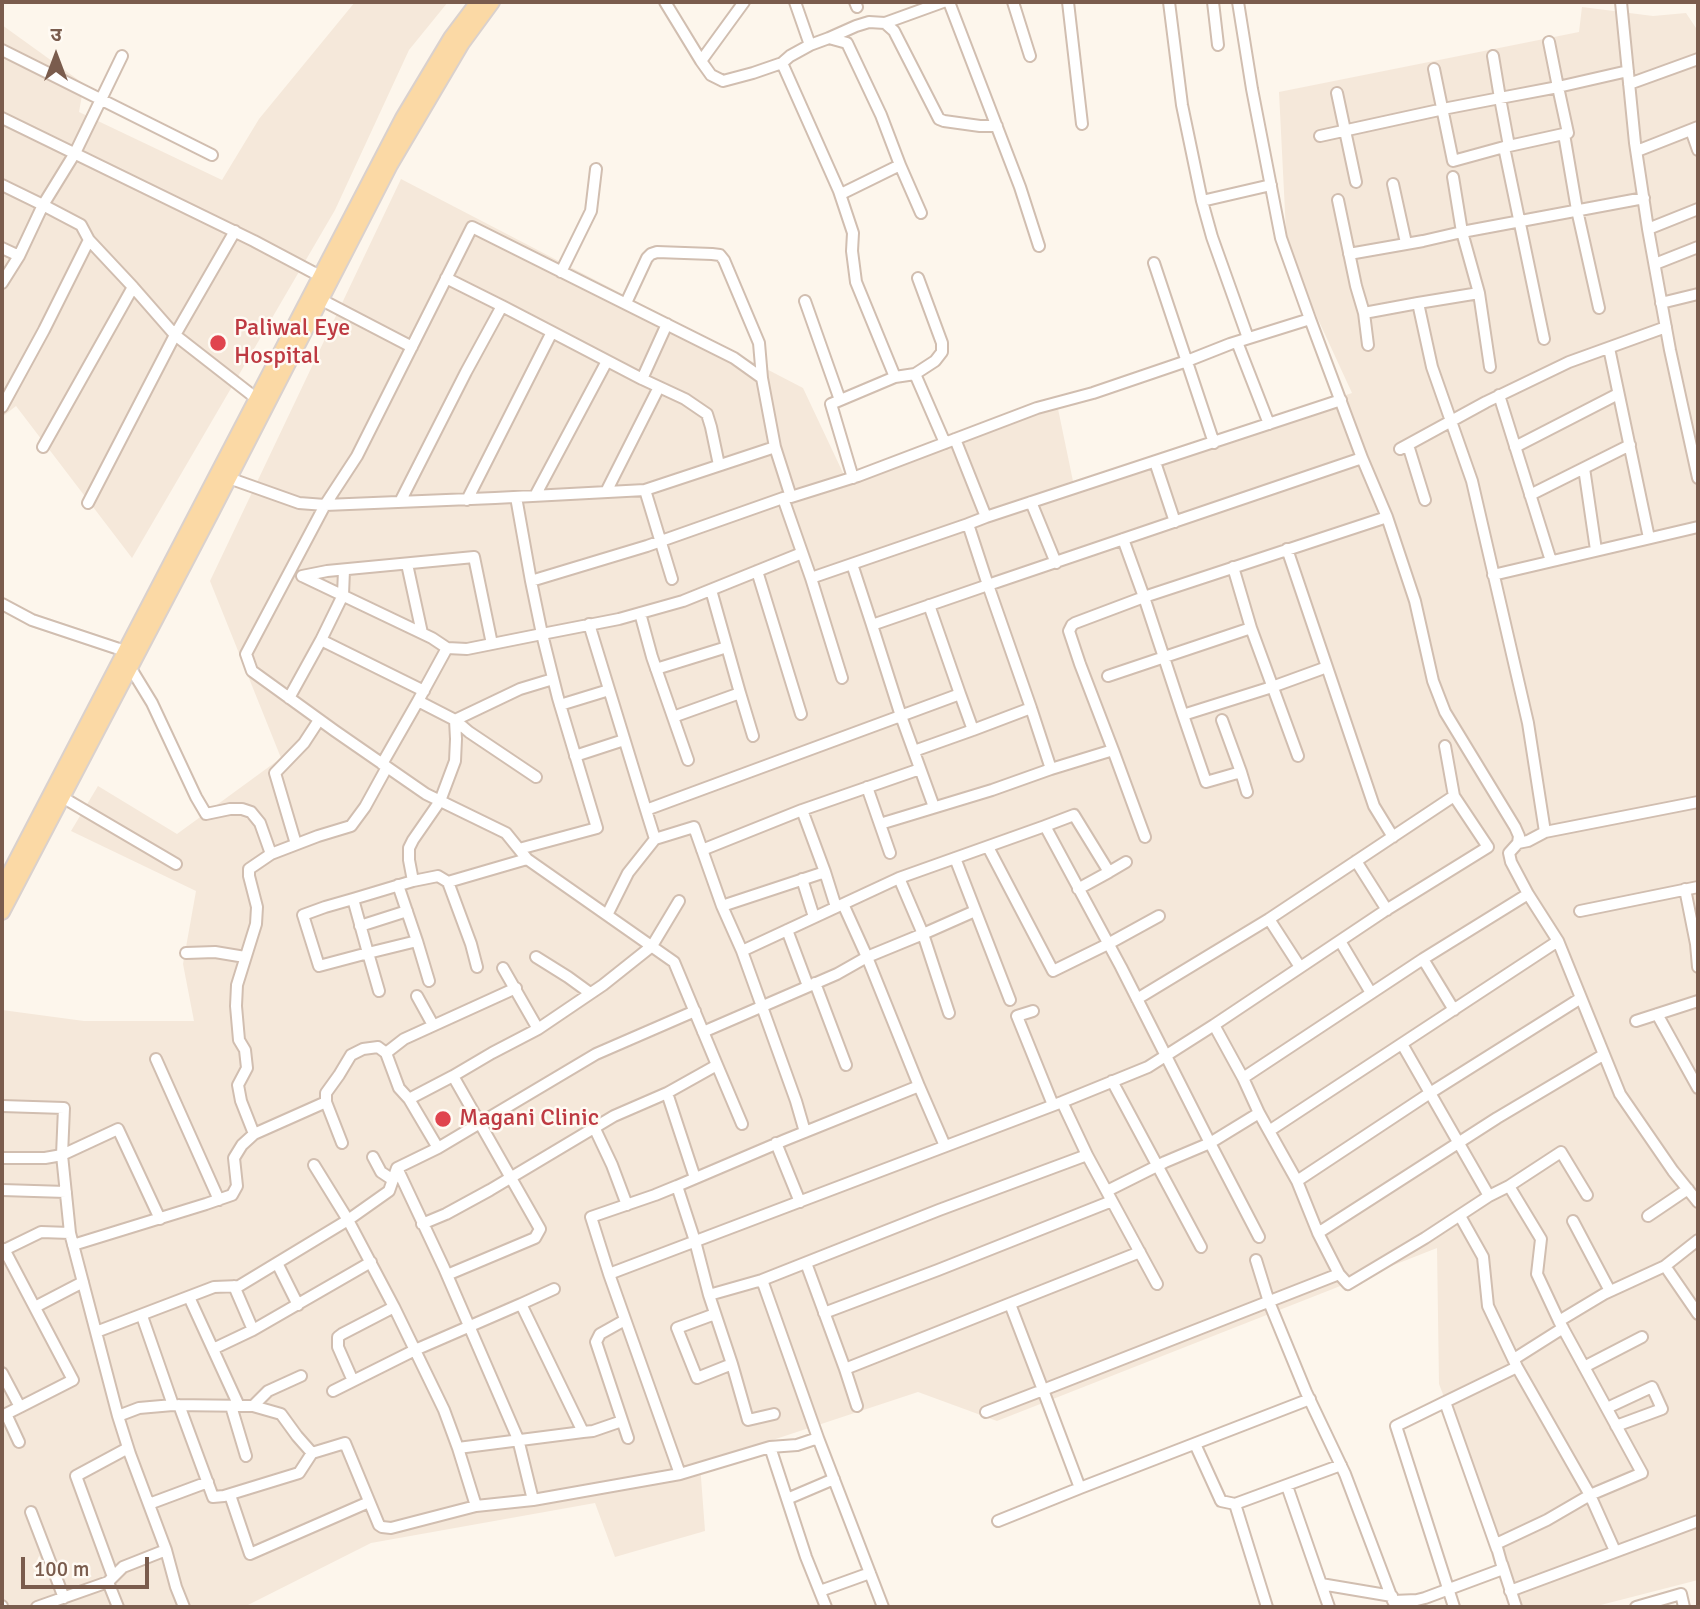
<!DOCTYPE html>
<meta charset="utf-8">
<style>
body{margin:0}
#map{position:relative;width:1700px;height:1609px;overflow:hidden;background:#fdf6ec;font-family:Signika,"Noto Sans Devanagari",sans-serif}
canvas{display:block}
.frame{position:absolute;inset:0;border:4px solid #7a5c4d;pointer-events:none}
.north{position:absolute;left:21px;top:21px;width:70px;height:70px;-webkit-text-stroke:5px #fffaf3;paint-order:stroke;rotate:0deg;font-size:19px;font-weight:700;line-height:28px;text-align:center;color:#7a5c4d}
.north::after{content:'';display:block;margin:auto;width:24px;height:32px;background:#7a5c4d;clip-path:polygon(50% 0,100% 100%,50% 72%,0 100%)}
.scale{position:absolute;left:21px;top:1557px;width:128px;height:32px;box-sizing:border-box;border:4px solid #7a5c4d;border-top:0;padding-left:9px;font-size:21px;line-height:24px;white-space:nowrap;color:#7a5c4d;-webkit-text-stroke:5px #fffaf3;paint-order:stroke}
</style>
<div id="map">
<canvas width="1700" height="1609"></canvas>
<div class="frame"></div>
<div class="north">उ</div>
<div class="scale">100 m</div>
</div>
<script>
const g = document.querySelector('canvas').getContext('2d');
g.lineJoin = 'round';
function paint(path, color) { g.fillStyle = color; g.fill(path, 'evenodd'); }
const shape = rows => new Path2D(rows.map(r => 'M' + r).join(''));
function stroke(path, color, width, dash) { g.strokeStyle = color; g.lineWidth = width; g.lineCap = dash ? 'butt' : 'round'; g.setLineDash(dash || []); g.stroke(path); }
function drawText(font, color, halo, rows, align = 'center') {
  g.font = font + ' Signika,sans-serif'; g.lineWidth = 5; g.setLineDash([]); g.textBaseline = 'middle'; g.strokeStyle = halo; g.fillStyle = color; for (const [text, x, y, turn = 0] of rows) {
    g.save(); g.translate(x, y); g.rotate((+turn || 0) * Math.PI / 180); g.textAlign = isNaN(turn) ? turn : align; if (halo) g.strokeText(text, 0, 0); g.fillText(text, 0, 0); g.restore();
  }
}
paint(shape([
 [355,2,448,2,409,50,335,210,132,558,16,406,2,417,2,25,84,84,79,112,222,180,259,119],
 [1582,7,1653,16,1686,13,1698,31,1698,1580,1593,1607,1519,1607,1461,1441,1439,1384,1437,1248,997,1421,918,1392,700,1464,705,1531,615,1557,595,1503,371,1543,244,1607,2,1607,2,1010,84,1021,194,1021,183,964,196,891,71,831,98,786,177,834,281,758,210,581,401,179,803,388,844,475,1057,404,1074,486,1352,393,1287,252,1279,92,1579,32]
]), '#f5e8da');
const minor = shape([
 [665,2,701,61,744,2],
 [795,2,810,45],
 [855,2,857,7],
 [949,2,1020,187,1039,246],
 [1013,2,1030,56],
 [1068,2,1082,124],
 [1169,2,1182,105,1202,201,1212,237,1248,338],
 [1213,2,1218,45],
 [1238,2,1252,89,1281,238,1310,319],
 [1621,2,1635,143,1648,229,1670,350,1698,478],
 [885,23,943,2],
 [829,38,856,26,869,22,885,23,894,31,939,119,944,121,980,126,997,126],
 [1549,42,1558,87,1628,71],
 [2,50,212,155],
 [701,61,711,75,723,81,753,73,782,63],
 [1434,69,1453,161,1504,147],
 [1629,84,1698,59],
 [1337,93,1356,182],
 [2,118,254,241,320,276],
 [1691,130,1698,150],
 [1564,134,1577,210,1599,308],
 [1320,136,1439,110,1443,109,1500,98,1558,87,1568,133,1509,146,1500,98,1493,56],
 [1509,146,1504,147,1544,339],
 [1637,151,1698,127],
 [900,165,921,213],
 [1393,184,1406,243],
 [2,185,43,205,19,256],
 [841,194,900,165,881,115,847,43,829,38,810,45,790,56,782,63,839,191,853,233,852,251,856,282,895,377,915,374,945,443],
 [1338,200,1356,286,1364,313],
 [1202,201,1271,185],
 [1648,229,1698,209],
 [235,231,175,335,257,399],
 [89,240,81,225,43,205,75,153,122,56],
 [2,248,19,256,2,283],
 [1349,254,1423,241,1462,232,1453,177],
 [1154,263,1214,443],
 [1655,264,1698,247],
 [561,272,591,211,596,169],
 [1479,293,1418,303,1432,367,1472,481,1528,723,1545,832],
 [316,297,412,347],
 [805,301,840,400],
 [626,303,647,258,651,254,657,252,712,254,720,255,724,260,759,343,762,378],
 [1661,303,1698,294],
 [552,332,642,379,667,324],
 [1237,342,1269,424],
 [1368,345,1364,313,1418,303],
 [1609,348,1649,538],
 [1490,367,1479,293,1462,232,1644,198],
 [915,374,935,361,942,352,942,343,918,278],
 [642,379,685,399,707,414,711,427,719,465],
 [1499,395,1551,561],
 [2,407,44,330,89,240,133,287],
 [1408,445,1425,500],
 [43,447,133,287,175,335,88,503],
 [1515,447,1618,394],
 [1400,449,1486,402,1569,362,1666,327],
 [1362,458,1387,517,1415,601,1433,681,1445,712,1515,827,1519,836,1518,843,1509,853,1511,862,1528,894,1558,941,1620,1094,1673,1171,1698,1202],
 [1155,462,1175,522],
 [1584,468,1596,550],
 [223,476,299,503,325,505,246,654,252,671,335,731,426,794,506,833,527,859,674,962,717,1065,667,1093,695,1178],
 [853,478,831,404,895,377],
 [645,490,672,579],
 [606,492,659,387],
 [1530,495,1630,445],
 [535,496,607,361],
 [516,497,531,581,647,546,783,498],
 [789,497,783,498,811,578,968,524],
 [467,500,552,332,502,306],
 [400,502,466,372,502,306,446,278],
 [1031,502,1056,563],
 [325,505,495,498,645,490,775,447,791,497,858,476,1037,408,1093,393,1187,361,1230,344,1310,319,1362,458,988,585,968,524,986,517,955,439],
 [325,505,357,456,472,227,734,358,762,378,775,447],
 [986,517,1341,400],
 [1387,517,1144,597,1183,715,1272,687,1327,667,1374,806,1393,837],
 [1287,549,1327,667],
 [407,564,422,633],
 [852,564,872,625],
 [757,571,801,714],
 [1493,575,1698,527],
 [302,576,327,571,474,557,492,644],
 [302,576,432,638,447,648],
 [811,578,842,678],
 [531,581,542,634,619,619,683,601,802,553],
 [711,590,740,693],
 [2,604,32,620,125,651],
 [640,613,652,657,688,760],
 [589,624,646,810],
 [1251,628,1298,756],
 [321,640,343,595,344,570],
 [130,667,152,703,196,797,206,814,230,809,242,809,251,812,260,823,271,854,318,836,351,826,365,807,387,767],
 [656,669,727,647],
 [1108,676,1251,628,1233,567],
 [289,698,321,640,424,691],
 [418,701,447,648,467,649,542,634,558,698,597,828,519,849],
 [560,705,609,690],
 [1031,708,1051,769,1113,750,1080,664,1069,631,1072,625,1075,623,1144,597,1123,539],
 [1183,715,1206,782,1241,772,1222,720],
 [673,717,740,693,753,736],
 [1113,750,1145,837],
 [914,751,973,730],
 [575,756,624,740],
 [382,764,418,701,455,720,469,732,536,777],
 [1241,772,1247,792],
 [867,787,890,853],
 [62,797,176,864],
 [934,807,901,716,872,625,988,585,1031,708,973,730,960,694],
 [880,824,992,790,1051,769],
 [1045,826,1074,815,1109,872,1078,889],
 [655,839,646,810,960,694,929,605],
 [1518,843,1528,841,1545,832,1698,802],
 [296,844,275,773,304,743,319,720],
 [988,847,1053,971,1108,944,1159,916],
 [702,850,802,810],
 [955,858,1010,1000],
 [1356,861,1387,910],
 [825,872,802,810,920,769],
 [1109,872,1126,862],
 [802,879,814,917],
 [448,882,438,876,413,881,409,860,409,848,413,840,440,801,455,761,456,739,455,720,520,689,553,679],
 [1685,889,1696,944,1698,967],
 [353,899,368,953,319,966,303,915,325,907,353,899,413,881],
 [1580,911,1698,887],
 [607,915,628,873,655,839,694,827,722,906],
 [360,926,407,911],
 [787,930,808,986],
 [417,941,429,981],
 [1340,941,1371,993],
 [742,951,722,906,825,872,836,907],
 [186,953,215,952,245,957],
 [536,957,568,977,590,993],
 [477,967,471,944,448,882,527,859],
 [1300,967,1269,919,1454,796],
 [503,968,538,1029,603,985,652,946,679,901],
 [815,983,846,1065],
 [379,991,368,953,417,941,398,885],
 [417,996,433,1025],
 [1137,999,1269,919],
 [1454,1010,1423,959,1528,894],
 [1033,1011,1017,1016,1053,1105],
 [949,1013,923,934,975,911],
 [1657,1014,1698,1088],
 [1636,1021,1698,1001],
 [1214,1025,1383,912,1488,847,1454,796,1445,746],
 [703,1032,837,974,867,957,843,904],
 [386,1053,404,1039,516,988],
 [156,1059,219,1200],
 [717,1065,742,1124],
 [1243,1078,1423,959],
 [1112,1081,1201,1247],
 [919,1086,945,1146],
 [409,1099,453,1076],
 [326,1102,326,1093,339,1075,351,1055,363,1049,378,1047,386,1053,399,1088,409,1099,438,1148],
 [2,1106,64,1108,62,1155,118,1129,160,1219],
 [594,1127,612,1165,627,1205],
 [1269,1131,1297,1181,1318,1233,1497,1118,1603,1055],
 [805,1132,796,1101,742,951,899,878],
 [254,1134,326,1102,342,1143],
 [776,1143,800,1202],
 [1087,1155,1157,1284],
 [373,1157,381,1172,393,1180],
 [2,1158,45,1158,62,1155,70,1233],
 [397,1168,389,1191,348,1220,394,1307,444,1410,458,1448,476,1506],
 [1297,1181,1430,1093,1581,998],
 [1509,1186,1561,1152,1587,1195],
 [2,1190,66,1192],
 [1107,1191,1165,1162,1210,1143,1259,1113],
 [1489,1196,1509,1186,1541,1239,1537,1274,1559,1321,1604,1294,1665,1266,1698,1240],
 [1460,1216,1483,1257,1488,1306,1517,1367,1590,1495,1615,1551],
 [1648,1216,1688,1189],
 [1573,1221,1610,1291],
 [422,1224,446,1214,490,1190,614,1116,667,1093],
 [1318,1233,1339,1274,1348,1284,1425,1238,1489,1196,1402,1044],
 [73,1245,206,1204,232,1195,237,1186,234,1158,242,1145,254,1134,241,1101,238,1085,247,1068,245,1050,239,1040,236,1006,237,985,256,924,257,907,249,876,249,869,271,854],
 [4,1249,73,1380,20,1407],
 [2,1251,41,1232,70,1233,118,1416,139,1408,173,1405,253,1406,281,1414,297,1436,312,1453,345,1443,379,1525,382,1527,391,1528,476,1506,533,1500,680,1474,609,1274,1062,1102,1148,1067,1214,1025,1243,1078,1259,1113,1269,1131,1558,941],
 [1256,1260,1269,1302,1306,1392,1345,1474,1393,1601,1417,1600,1425,1598,1503,1569,1496,1544,1547,1520,1590,1495,1642,1473,1559,1321],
 [277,1263,298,1305],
 [806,1263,845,1369,1140,1252],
 [1665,1266,1698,1314],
 [609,1274,591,1217,655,1195,677,1186],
 [447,1275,535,1238,540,1229,453,1076,492,1053,538,1029],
 [762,1280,939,1210,1087,1155,1062,1102],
 [234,1286,253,1330],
 [709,1295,732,1364,748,1420,774,1414],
 [189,1297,239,1406],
 [521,1304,554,1289],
 [1010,1304,1043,1390,1339,1274],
 [35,1307,83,1282],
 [824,1313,938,1270,1112,1201],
 [715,1314,677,1328,697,1378,732,1364],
 [142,1316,173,1405],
 [625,1320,600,1334,596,1342,628,1438],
 [96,1332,214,1287,239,1286,348,1220,314,1165],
 [213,1349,253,1330,371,1262],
 [1514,1359,1563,1328],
 [1584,1367,1642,1337],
 [845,1369,857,1406],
 [2,1373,20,1407,6,1414,19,1442],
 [353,1381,338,1347,338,1337,342,1334,394,1307],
 [333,1391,415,1350,521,1304,583,1432,458,1448],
 [1445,1402,1396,1426,1454,1607],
 [179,1405,213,1497,224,1496,299,1473,312,1453],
 [231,1406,246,1456],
 [253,1406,268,1391,301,1376],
 [1607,1408,1652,1387,1662,1409,1616,1426],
 [986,1412,1043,1390,1080,1488,998,1521],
 [118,1416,130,1454,166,1550,176,1587,184,1607],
 [583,1432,593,1431,622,1421],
 [818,1438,883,1607],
 [1195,1444,1221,1501,1235,1504,1341,1465],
 [770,1447,806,1557,826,1607],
 [680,1474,770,1447,797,1445,818,1438,762,1280,709,1295,695,1241,677,1186,785,1140,919,1086,867,957,923,934,899,878,1045,826,1121,967,1210,1143,1259,1237],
 [1287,1486,1329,1607],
 [1080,1488,1310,1399],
 [230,1495,250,1554,369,1502],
 [787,1499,834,1479],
 [533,1500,518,1439,444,1268,397,1168,438,1148,596,1054,695,1011],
 [149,1504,208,1482],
 [1235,1504,1267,1607],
 [31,1512,64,1598],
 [1497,1549,1445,1402,1517,1367],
 [1502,1564,1516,1607],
 [113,1577,76,1476,128,1448],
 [108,1582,118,1607],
 [1321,1584,1392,1596],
 [820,1591,870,1573],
 [1510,1591,1698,1521],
 [2,1606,2,1607],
 [37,1607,108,1582,123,1567,166,1550],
 [1636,1607,1681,1594,1684,1607]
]);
const major = shape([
 [2,888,403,118,451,38,478,2],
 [2,912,211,513,390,165,462,43,492,2]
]);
stroke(minor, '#d1beb0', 14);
stroke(major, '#dad1cd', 18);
stroke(minor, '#fff', 10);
stroke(major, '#fbd9a5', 14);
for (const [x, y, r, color] of [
 [218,343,9,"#e0444e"],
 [443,1119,9,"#e0444e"]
]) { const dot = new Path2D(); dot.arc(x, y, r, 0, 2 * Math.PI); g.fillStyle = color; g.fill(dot); stroke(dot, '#fffaf3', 2.5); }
drawText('24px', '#be3a42', '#fffaf3', [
 ["Paliwal Eye",234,329],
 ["Hospital",234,357],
 ["Magani Clinic",459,1119]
], 'left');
</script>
